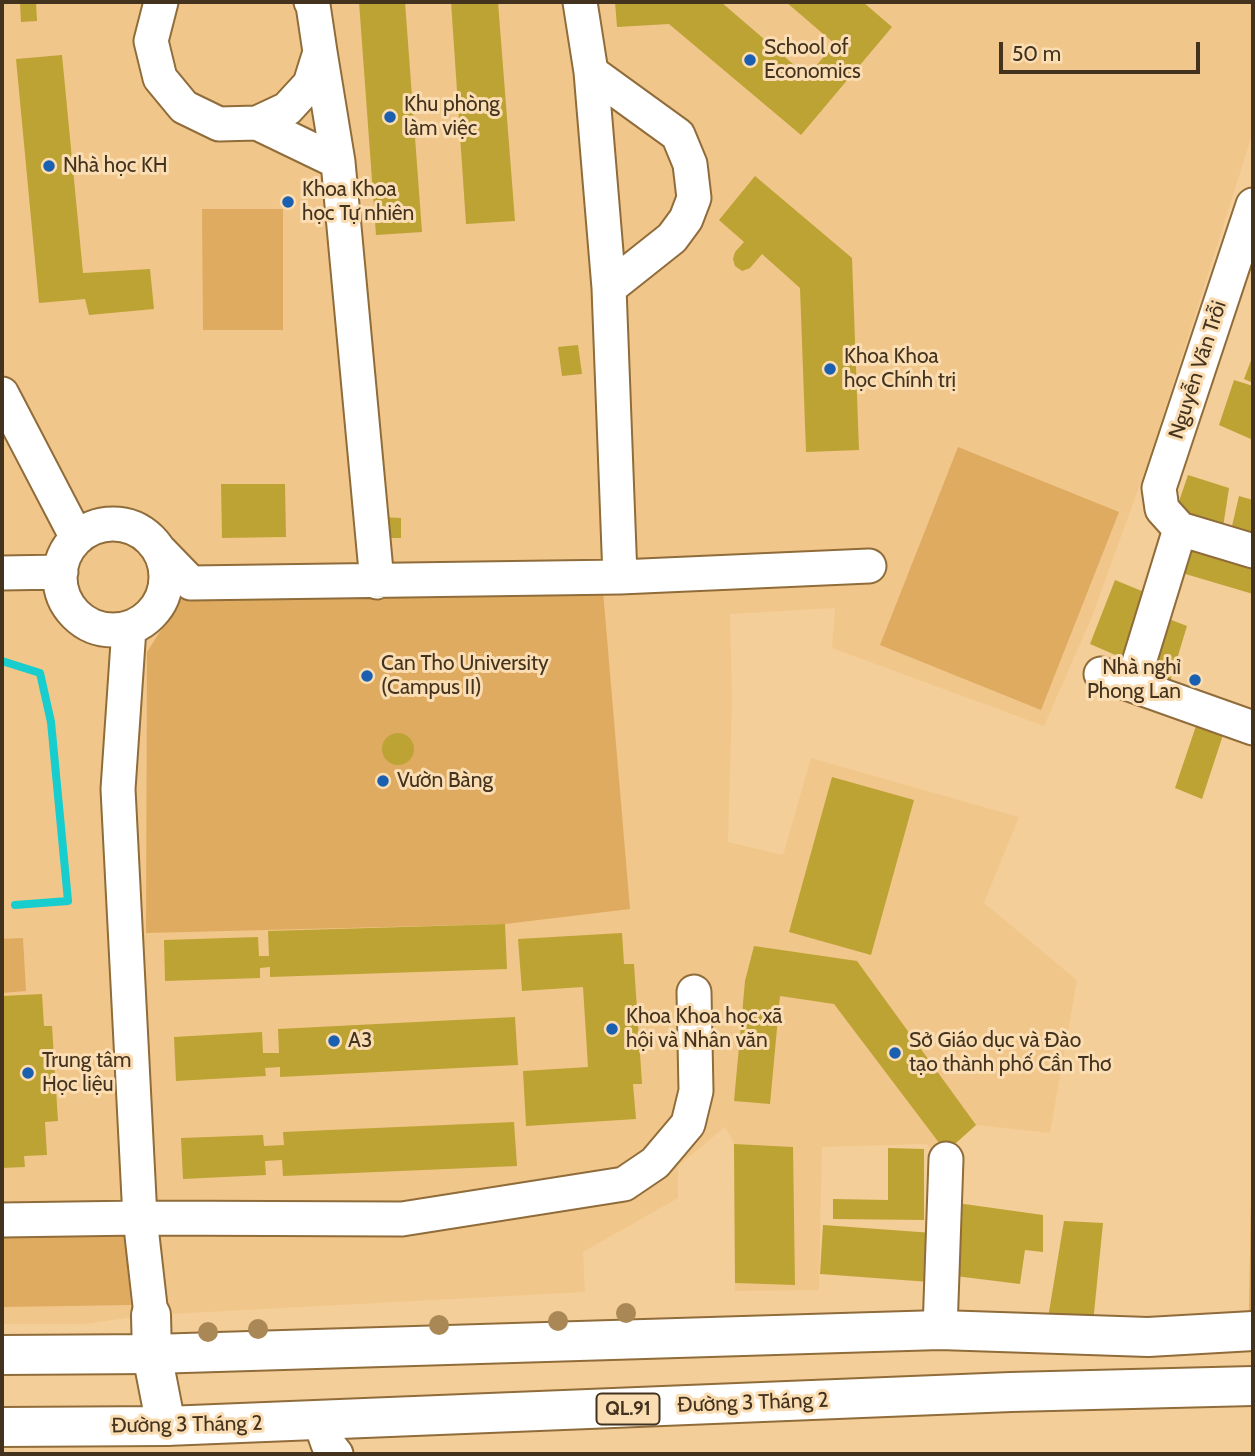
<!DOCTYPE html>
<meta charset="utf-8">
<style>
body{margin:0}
#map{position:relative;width:1255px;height:1456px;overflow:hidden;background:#f4ce99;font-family:Cabin,sans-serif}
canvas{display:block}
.frame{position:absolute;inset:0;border:4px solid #43331e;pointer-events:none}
.scale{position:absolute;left:999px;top:42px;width:201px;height:32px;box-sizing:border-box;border:4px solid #43331e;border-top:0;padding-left:9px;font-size:21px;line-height:24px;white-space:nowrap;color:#43331e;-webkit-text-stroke:5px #fbddb3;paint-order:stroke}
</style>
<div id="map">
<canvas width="1255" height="1456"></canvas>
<div class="frame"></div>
<div class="scale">50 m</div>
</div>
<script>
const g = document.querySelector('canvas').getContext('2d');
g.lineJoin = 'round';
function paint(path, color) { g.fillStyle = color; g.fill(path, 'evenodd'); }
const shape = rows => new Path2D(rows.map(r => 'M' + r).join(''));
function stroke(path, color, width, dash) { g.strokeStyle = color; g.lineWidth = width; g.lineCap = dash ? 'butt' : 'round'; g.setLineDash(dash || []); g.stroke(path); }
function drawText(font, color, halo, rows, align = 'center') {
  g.font = font + ' Cabin,sans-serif'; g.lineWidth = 6; g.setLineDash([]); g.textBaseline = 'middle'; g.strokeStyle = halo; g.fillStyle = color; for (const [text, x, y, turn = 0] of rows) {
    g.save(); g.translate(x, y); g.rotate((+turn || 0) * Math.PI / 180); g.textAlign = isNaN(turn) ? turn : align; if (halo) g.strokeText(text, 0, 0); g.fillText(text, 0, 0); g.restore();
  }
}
paint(shape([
 [2,2,1253,2,1253,132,1151,454,1091,619,1044,726,832,648,835,608,730,614,732,700,728,842,783,855,811,758,1019,817,984,903,1077,980,1050,1133,976,1125,937,1160,927,1144,822,1147,819,1290,735,1291,734,1144,725,1127,678,1166,678,1198,583,1252,585,1292,151,1315,84,1324,2,1324]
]), '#f1c68a');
paint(shape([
 [202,209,283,209,283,330,203,330],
 [958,447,1119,512,1041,710,880,645],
 [191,583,603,591,630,909,505,924,146,933,147,652],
 [23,938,26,991,2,993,2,939],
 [1253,1192,1253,1313,1249,1313,1251,1194],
 [124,1229,131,1305,2,1307,2,1232]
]), '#deab61');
stroke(shape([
 [2,661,40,673,51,722,68,901,15,905]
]), '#17cdce', 8);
paint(shape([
 [20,2,36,2,37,21,21,22],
 [359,2,405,2,422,232,376,235],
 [451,2,498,2,515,221,466,224],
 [615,2,721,2,807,76,835,44,786,2,863,2,892,27,801,135,669,24,617,27],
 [62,55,83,273,150,269,154,309,89,315,85,299,39,303,16,59],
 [755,176,852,258,859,450,806,452,800,288,762,254,750,268,742,271,735,266,733,259,735,252,744,242,719,220],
 [578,345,582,374,562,376,558,347],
 [1253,355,1253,383,1244,379],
 [1234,380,1253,386,1253,440,1219,425],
 [1188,475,1229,488,1222,534,1175,513],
 [221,484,285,484,286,537,222,538],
 [1239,496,1253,500,1253,539,1232,526],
 [381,517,401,518,401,538,380,538],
 [1189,543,1253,563,1253,594,1182,573],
 [1115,580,1154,596,1129,661,1090,644],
 [1161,616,1187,626,1167,692,1140,682],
 [1197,723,1223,735,1202,799,1175,788],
 '382 749a16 16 0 1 1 32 0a16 16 0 1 1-32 0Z',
 [832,777,914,800,871,955,789,932],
 [505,924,507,969,270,977,270,967,260,968,260,978,165,981,164,940,258,937,259,956,269,956,268,931],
 [622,933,624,964,634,964,642,1084,633,1084,636,1119,526,1126,523,1071,588,1067,583,987,522,991,518,939],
 [754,946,857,961,976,1125,946,1152,834,1004,780,996,770,1104,734,1101,745,981],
 [42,994,44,1026,52,1026,58,1121,45,1122,47,1155,24,1156,25,1167,2,1168,2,996],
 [515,1017,518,1065,280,1077,280,1067,265,1068,266,1076,176,1081,174,1037,262,1032,263,1053,279,1053,278,1029],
 [514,1122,517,1166,283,1176,282,1160,265,1161,266,1175,183,1179,181,1138,263,1135,264,1146,284,1145,283,1132],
 [734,1144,793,1147,795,1285,735,1283],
 [888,1148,924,1149,924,1220,833,1219,833,1199,888,1200],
 [957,1203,1043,1215,1043,1252,1025,1250,1020,1284,955,1276],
 [1064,1221,1103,1223,1093,1323,1047,1324],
 [823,1225,933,1233,930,1282,820,1274]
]), '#bda334');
const minor = shape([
 [161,2,151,41,160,78,184,107,219,124,257,123,287,109,310,84,320,52,313,5,311,2],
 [320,52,338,162,377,582],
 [591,72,678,135,690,164,694,198,686,219,672,238,609,288],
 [257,123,338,162],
 [1253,205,1159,488,1162,509,1180,529,1253,551],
 [2,394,77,538],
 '60 577a53 53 0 1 1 106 0a53 53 0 1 1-106 0Z',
 [159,550,191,583,620,577,609,288,591,72,580,2],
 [2,573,61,572],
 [620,577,869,566],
 [129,628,118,789,140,1218,151,1315],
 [1101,674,1253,728],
 [1132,685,1180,529],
 [2,1220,140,1218,402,1219,624,1184,655,1163,688,1124,696,1091,694,992],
 [940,1330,946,1159],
 [320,1421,328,1444,336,1454]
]);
const major = shape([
 [151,1315,152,1354,166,1426]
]);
const highway = shape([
 [2,1355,152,1354,940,1330,1148,1337,1253,1331],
 [2,1427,166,1426,1011,1392,1253,1386]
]);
stroke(minor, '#8f6c3a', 37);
stroke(major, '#8f6c3a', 42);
stroke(highway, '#8f6c3a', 42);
stroke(minor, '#fff', 33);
stroke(major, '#fff', 38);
stroke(highway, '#fff', 38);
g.fillStyle = '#a85';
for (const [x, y] of [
 [626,1313],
 [558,1321],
 [439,1325],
 [258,1329],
 [208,1332]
]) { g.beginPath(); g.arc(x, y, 10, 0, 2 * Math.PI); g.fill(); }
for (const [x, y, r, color] of [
 [750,60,7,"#1b60b0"],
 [390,117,7,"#1b60b0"],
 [49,166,7,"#1b60b0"],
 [288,202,7,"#1b60b0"],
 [830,369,7,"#1b60b0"],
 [367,676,7,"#1b60b0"],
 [1195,680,7,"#1b60b0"],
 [383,781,7,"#1b60b0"],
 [612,1029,7,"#1b60b0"],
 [334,1041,7,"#1b60b0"],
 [895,1053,7,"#1b60b0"],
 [28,1073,7,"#1b60b0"]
]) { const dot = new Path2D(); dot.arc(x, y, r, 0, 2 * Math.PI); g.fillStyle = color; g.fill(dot); stroke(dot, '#fbddb3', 2.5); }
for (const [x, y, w] of [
 [628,1409,63]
]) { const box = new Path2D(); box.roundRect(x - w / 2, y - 15.5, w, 31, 5); g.fillStyle = '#fbddb3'; g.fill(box); stroke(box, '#43331e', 2); }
drawText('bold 19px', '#43331e', null, [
 ["QL.91",628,1409]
]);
drawText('21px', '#43331e', '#fbddb3', [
 ["School of",764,48],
 ["Economics",764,72],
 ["Khu phòng",404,105],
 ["làm việc",404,129],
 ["Nhà học KH",63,166],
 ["Khoa Khoa",302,190],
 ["học Tự nhiên",302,214],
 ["Khoa Khoa",844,357],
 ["học Chính trị",844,381],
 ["Can Tho University",381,664],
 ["(Campus II)",381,688],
 ["Nhà nghỉ",1181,668,"right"],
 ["Phong Lan",1181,692,"right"],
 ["Vườn Bàng",397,781],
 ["Khoa Khoa học xã",626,1017],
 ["hội và Nhân văn",626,1041],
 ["A3",348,1041],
 ["Sở Giáo dục và Đào",909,1041],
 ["tạo thành phố Cần Thơ",909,1065],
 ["Trung tâm",42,1061],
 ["Học liệu",42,1085]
], 'left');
drawText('21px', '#43331e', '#fbddb3', [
 ["Nguyễn Văn Trỗi",1198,370,-72],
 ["Đường 3 Tháng 2",753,1403,-2],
 ["Đường 3 Tháng 2",187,1425,-1]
]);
</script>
